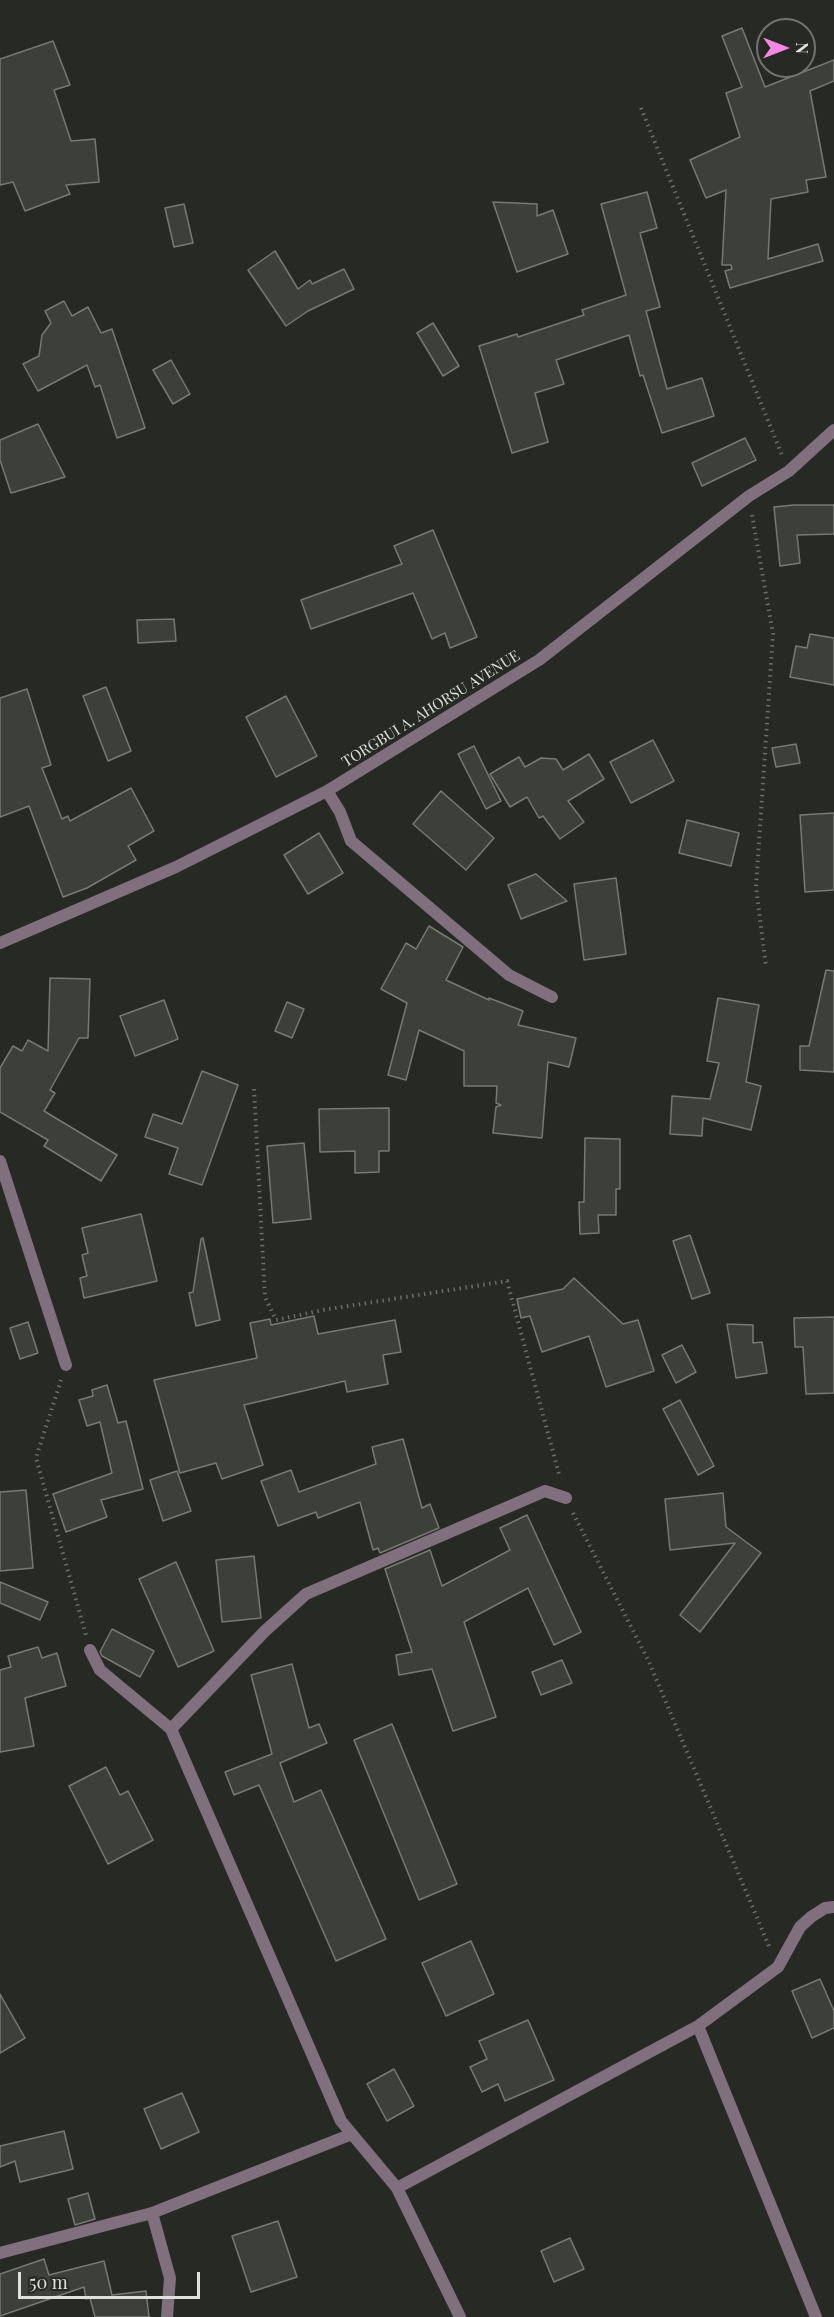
<!DOCTYPE html>
<style>
body{margin:0}
#map{position:relative;width:834px;height:2317px;overflow:hidden;background:#272a24;font-family:"Playfair Display",serif}
canvas{display:block}
.north{position:absolute;left:756px;top:18px;width:60px;height:60px;box-sizing:border-box;background:#272a24;border:2px solid #71736e;border-radius:50%;rotate:90deg;font-size:16px;font-weight:700;line-height:24px;text-align:center;color:#dfe1dd}
.north::after{content:'';display:block;margin:auto;width:21px;height:27px;background:#f987e8;clip-path:polygon(50% 0,100% 100%,50% 72%,0 100%)}
.scale{position:absolute;left:18px;top:2272px;width:182px;height:27px;box-sizing:border-box;border:3px solid #dfe1dd;border-top:0;padding-left:8px;font-size:18px;line-height:21px;white-space:nowrap;color:#dfe1dd;-webkit-text-stroke:4px #272a24;paint-order:stroke}
</style>
<div id="map">
<canvas width="834" height="2317"></canvas>
<div class="north">N</div>
<div class="scale">50 m</div>
</div>
<script>
const g = document.querySelector('canvas').getContext('2d');
g.lineJoin = 'round';
function paint(path, color) { g.fillStyle = color; g.fill(path, 'evenodd'); }
const shape = rows => new Path2D(rows.map(r => 'M' + r).join(''));
function stroke(path, color, width, dash) { g.strokeStyle = color; g.lineWidth = width; g.lineCap = dash ? 'butt' : 'round'; g.setLineDash(dash || []); g.stroke(path); }
function drawText(font, color, halo, rows, align = 'center') {
  g.font = font + ' "Playfair Display",serif'; g.lineWidth = 5; g.setLineDash([]); g.textBaseline = 'middle'; g.strokeStyle = halo; g.fillStyle = color; for (const [text, x, y, turn = 0] of rows) {
    g.save(); g.translate(x, y); g.rotate((+turn || 0) * Math.PI / 180); g.textAlign = isNaN(turn) ? turn : align; if (halo) g.strokeText(text, 0, 0); g.fillText(text, 0, 0); g.restore();
  }
}
const building = shape([
 [742,28,765,87,834,60,834,81,810,91,826,177,806,180,808,192,771,199,768,259,818,244,823,261,730,288,725,271,732,269,731,265,722,265,726,190,706,198,690,160,740,137,726,93,742,87,722,36,742,28],
 [53,41,70,85,54,90,71,141,95,139,99,182,66,185,70,194,25,211,13,182,0,185,0,59,53,41],
 [647,192,657,228,640,233,660,307,646,311,667,389,702,378,714,416,662,433,643,375,640,376,629,335,556,360,564,384,535,393,548,442,512,453,479,346,517,334,518,337,584,315,582,310,626,295,601,204,647,192],
 [493,202,537,204,537,216,553,210,568,254,517,272,493,202],
 [184,204,193,243,174,247,165,208,184,204],
 [275,251,298,289,310,280,312,284,344,269,354,289,308,311,286,326,248,270,275,251],
 [64,301,72,316,88,307,101,333,112,329,145,428,117,438,100,385,95,387,87,365,38,391,23,364,39,356,42,335,51,323,45,311,64,301],
 [433,323,459,366,443,376,417,333,433,323],
 [171,360,190,394,173,404,153,370,171,360],
 [38,424,65,477,11,493,0,460,0,440,38,424],
 [745,438,756,460,702,486,692,463,745,438],
 [794,505,834,505,834,534,797,535,800,563,780,566,774,507,794,505],
 [433,530,477,637,450,648,445,633,432,639,413,593,311,629,301,600,402,564,394,546,433,530],
 [174,619,176,641,138,643,137,620,174,619],
 [810,634,834,638,834,685,790,677,796,646,807,648,810,634],
 [106,687,131,751,108,761,83,696,106,687],
 [27,689,51,765,42,768,62,819,68,816,70,821,131,788,154,831,128,846,136,860,87,888,63,897,29,806,0,817,0,698,27,689],
 [286,696,317,756,276,777,246,717,286,696],
 [653,740,674,781,631,803,610,762,653,740],
 [796,744,800,763,776,767,772,748,796,744],
 [474,746,501,801,486,809,458,754,474,746],
 [589,754,604,779,568,801,584,822,560,839,543,816,539,818,527,797,510,807,490,774,519,757,525,767,541,758,556,759,563,770,589,754],
 [441,791,494,838,466,870,413,824,441,791],
 [834,813,834,890,805,892,800,815,834,813],
 [687,820,739,833,731,866,679,853,687,820],
 [319,833,343,873,308,894,284,855,319,833],
 [536,874,567,901,521,919,508,885,536,874],
 [616,878,626,954,584,960,574,884,616,878],
 [429,926,463,947,446,980,489,1000,489,998,523,1011,518,1025,576,1038,569,1067,548,1062,542,1138,493,1133,496,1107,501,1105,496,1103,497,1086,464,1086,464,1051,419,1030,406,1080,388,1075,407,1003,381,989,406,943,416,949,429,926],
 [826,970,834,971,834,1072,800,1070,800,1046,809,1046,826,970],
 [50,978,90,979,88,1038,79,1038,50,1090,55,1093,44,1111,117,1155,101,1181,44,1146,48,1140,0,1112,0,1068,13,1046,22,1051,28,1040,48,1051,50,978],
 [718,998,759,1005,746,1082,761,1086,751,1130,703,1118,702,1136,670,1134,672,1096,710,1099,719,1063,707,1061,718,998],
 [164,1000,178,1039,135,1056,120,1016,164,1000],
 [287,1002,304,1009,292,1038,275,1031,287,1002],
 [202,1071,238,1085,202,1185,169,1174,178,1148,145,1137,153,1114,182,1124,202,1071],
 [389,1108,389,1151,379,1151,379,1172,355,1173,355,1151,320,1152,319,1109,389,1108],
 [585,1138,620,1139,620,1189,616,1189,616,1215,598,1215,599,1233,580,1234,579,1202,584,1202,585,1138],
 [304,1143,311,1219,273,1223,267,1146,304,1143],
 [141,1214,157,1281,84,1298,80,1278,87,1276,82,1255,88,1253,82,1228,141,1214],
 [690,1235,710,1293,692,1299,673,1241,690,1235],
 [203,1238,220,1320,196,1326,189,1293,193,1292,201,1239,203,1238],
 [574,1278,623,1324,638,1320,654,1371,606,1387,589,1336,542,1352,530,1316,521,1318,517,1299,563,1289,574,1278],
 [314,1316,318,1334,395,1320,401,1352,383,1355,388,1384,347,1392,345,1381,244,1405,263,1465,222,1479,216,1463,180,1473,154,1380,257,1358,250,1323,270,1319,271,1325,314,1316],
 [834,1317,834,1393,806,1394,803,1347,795,1347,794,1318,834,1317],
 [28,1322,38,1353,20,1359,10,1328,28,1322],
 [727,1324,753,1325,753,1343,762,1342,767,1373,736,1378,727,1324],
 [682,1345,696,1372,676,1383,662,1355,682,1345],
 [107,1385,118,1423,126,1421,143,1489,101,1500,107,1517,66,1532,53,1494,112,1473,100,1422,87,1426,79,1400,93,1396,92,1390,107,1385],
 [680,1400,714,1466,698,1475,663,1409,680,1400],
 [403,1439,422,1508,430,1504,439,1528,380,1553,378,1548,373,1550,360,1502,318,1518,316,1512,278,1526,261,1481,291,1470,299,1492,376,1464,372,1447,403,1439],
 [177,1471,191,1511,163,1521,150,1480,177,1471],
 [26,1490,33,1568,0,1571,0,1492,26,1490],
 [723,1493,726,1527,761,1553,700,1632,680,1615,735,1543,670,1550,665,1499,723,1493],
 [527,1515,581,1632,554,1645,528,1588,464,1622,496,1717,453,1731,432,1669,399,1675,396,1655,412,1652,385,1569,430,1550,442,1586,510,1550,500,1528,527,1515],
 [254,1556,261,1618,222,1622,216,1560,254,1556],
 [176,1562,214,1651,178,1667,139,1579,176,1562],
 [0,1582,48,1602,40,1620,0,1603,0,1582],
 [112,1629,154,1651,140,1677,102,1656,100,1652,112,1629],
 [38,1647,42,1658,57,1653,66,1686,25,1698,34,1746,0,1752,0,1670,11,1667,8,1656,38,1647],
 [562,1660,572,1683,541,1695,532,1672,562,1660],
 [292,1664,309,1728,319,1724,327,1743,280,1763,294,1802,321,1790,386,1939,336,1961,259,1785,234,1795,225,1772,272,1754,251,1675,292,1664],
 [392,1724,457,1884,419,1900,354,1740,392,1724],
 [106,1767,120,1795,128,1791,153,1840,108,1864,69,1786,106,1767],
 [471,1941,494,1994,446,2016,422,1963,471,1941],
 [820,1979,834,2011,834,2028,812,2038,792,1991,820,1979],
 [0,1994,25,2038,0,2053,0,1994],
 [528,2020,554,2080,505,2101,498,2084,482,2092,470,2067,487,2059,479,2041,528,2020],
 [394,2069,414,2106,387,2121,367,2084,394,2069],
 [182,2093,199,2132,161,2149,144,2109,182,2093],
 [64,2131,73,2169,20,2182,15,2161,0,2167,0,2146,64,2131],
 [88,2193,95,2219,75,2225,68,2199,88,2193],
 [278,2221,297,2277,251,2292,232,2236,278,2221],
 [570,2238,584,2269,554,2282,541,2251,570,2238],
 [44,2259,49,2275,104,2261,112,2295,146,2291,149,2317,95,2317,90,2298,86,2299,84,2287,0,2316,0,2274,44,2259]
]);
paint(building, '#3d3f39');
stroke(building, '#777a73', 1.5);
stroke(shape([
 [641,108,782,455],
 [752,515,773,634,756,887,766,966],
 [254,1089,265,1297,276,1320,323,1310,507,1281,560,1478],
 [61,1380,36,1458,86,1635],
 [573,1513,649,1662,769,1946]
]), '#6a6d68', 4, [1.5, 4.5]);
stroke(shape([
 [327,791,340,812,351,841,509,975,552,997],
 [0,943,176,867,327,791,539,660,749,496,789,471,834,430],
 [0,1161,66,1365],
 [90,1650,100,1670,171,1729,341,2121,397,2188,460,2317],
 [171,1729,265,1631,306,1594,545,1491,566,1498],
 [698,2026,816,2317],
 [397,2188,698,2026,778,1967,800,1927,811,1917,825,1908,834,1907],
 [152,2213,170,2278,167,2317],
 [0,2253,152,2213,352,2134]
]), '#806f7d', 12);
drawText('15px', '#dfe1dd', '#272a24', [
 ["TORGBUI A. AHORSU AVENUE",431,709,-32]
]);
</script>
